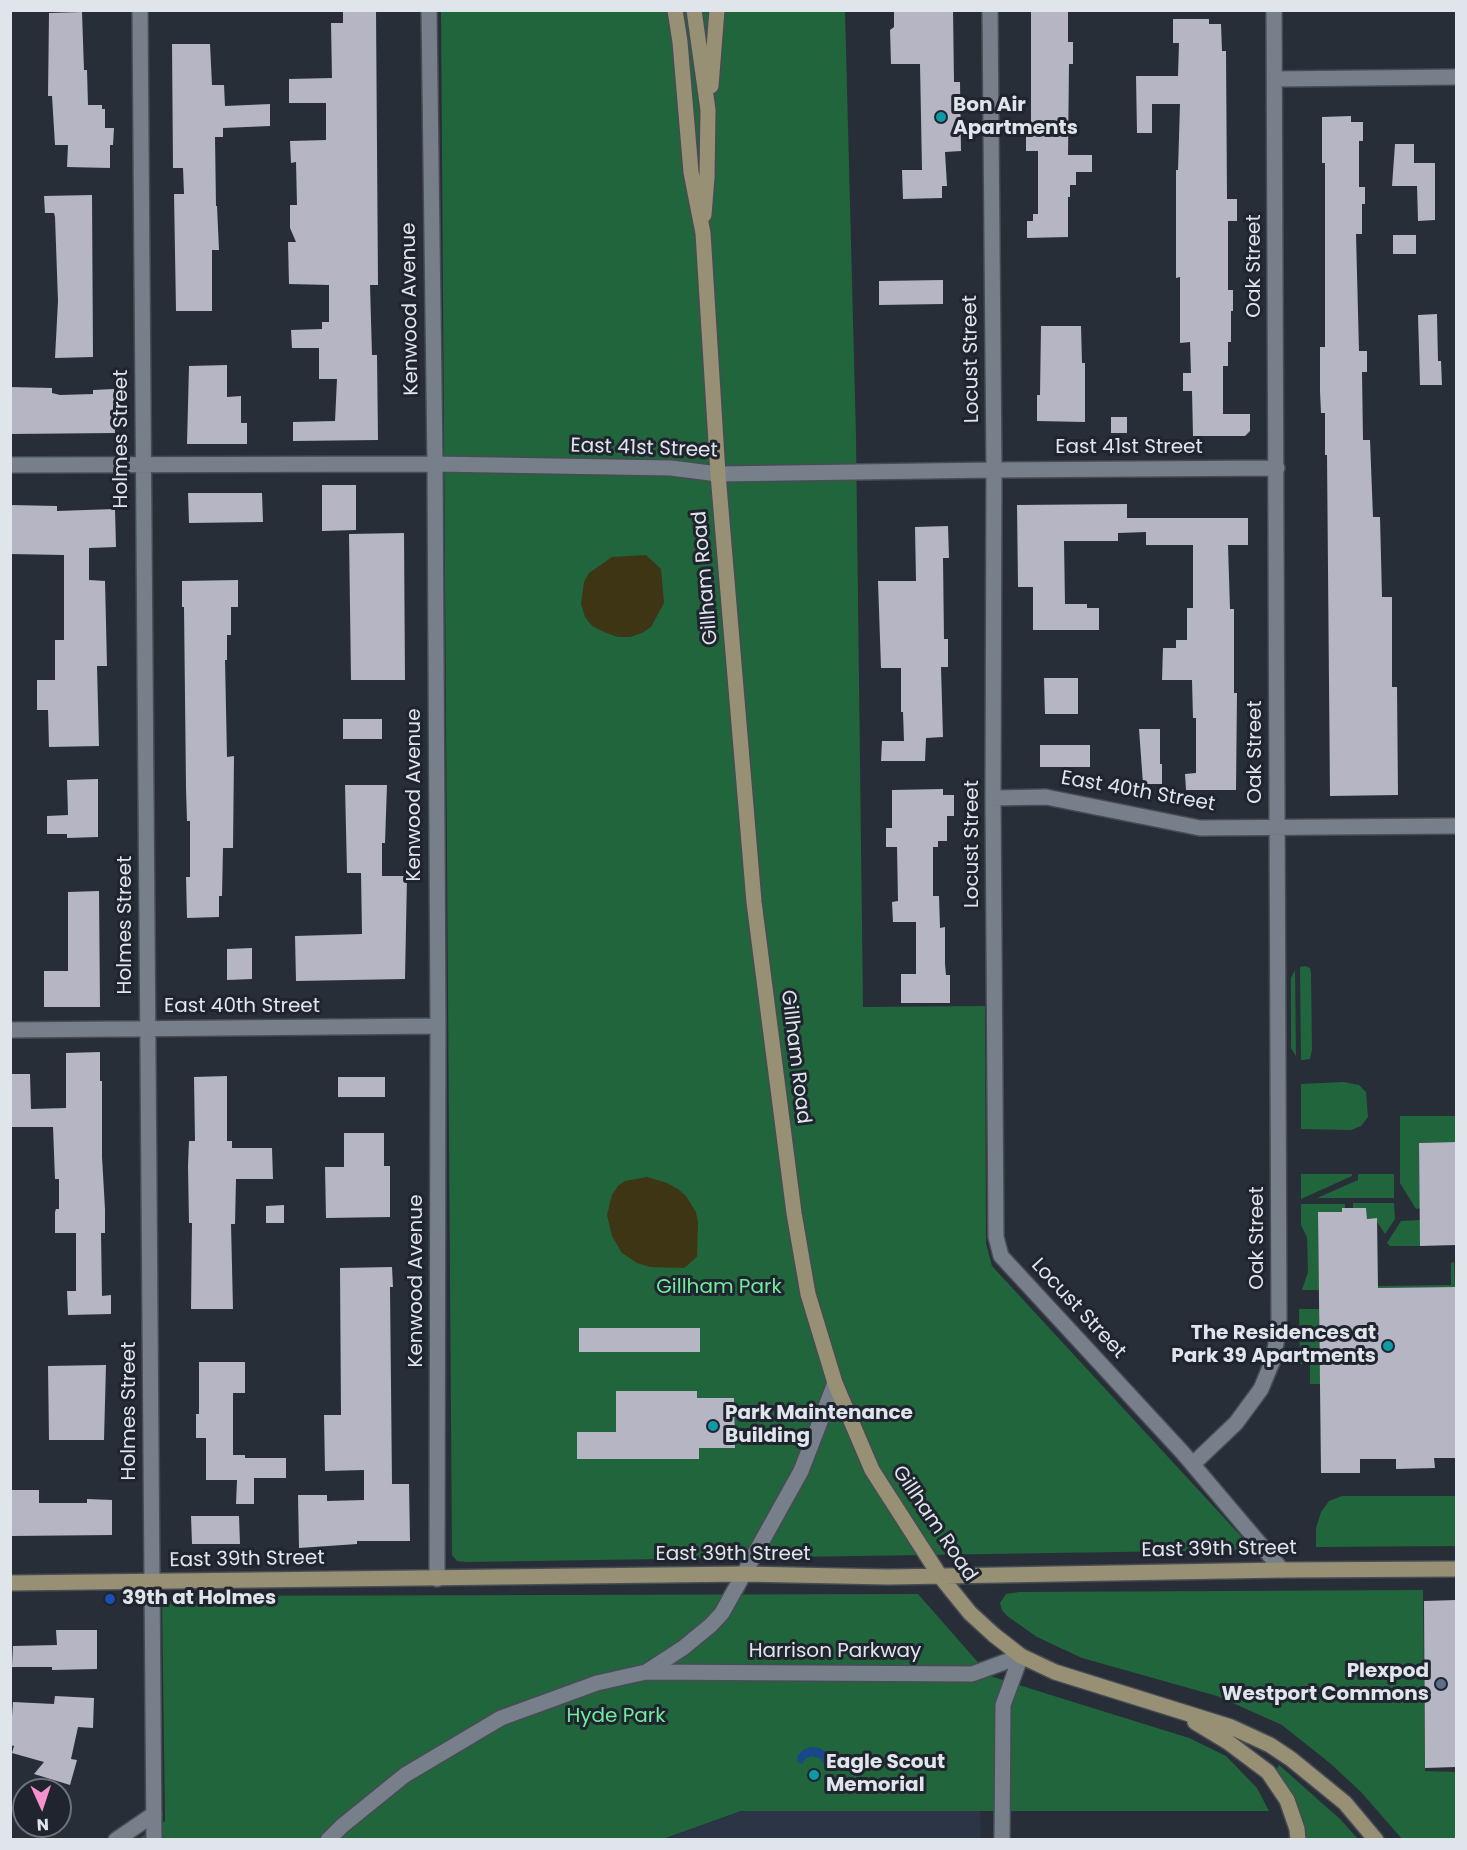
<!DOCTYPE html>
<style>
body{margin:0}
#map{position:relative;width:1467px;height:1850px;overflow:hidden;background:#282e38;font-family:Poppins,sans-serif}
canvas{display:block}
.frame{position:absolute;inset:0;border:12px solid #e0e4eb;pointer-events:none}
.north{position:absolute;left:12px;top:1778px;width:60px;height:60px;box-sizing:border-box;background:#1f242e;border:2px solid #6c717a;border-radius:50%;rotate:177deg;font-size:16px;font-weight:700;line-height:24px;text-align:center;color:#e0e4eb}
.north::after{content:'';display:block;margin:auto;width:21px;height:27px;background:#f690cf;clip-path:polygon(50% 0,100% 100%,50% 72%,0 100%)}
</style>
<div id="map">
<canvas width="1467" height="1850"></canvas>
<div class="frame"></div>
<div class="north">N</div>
</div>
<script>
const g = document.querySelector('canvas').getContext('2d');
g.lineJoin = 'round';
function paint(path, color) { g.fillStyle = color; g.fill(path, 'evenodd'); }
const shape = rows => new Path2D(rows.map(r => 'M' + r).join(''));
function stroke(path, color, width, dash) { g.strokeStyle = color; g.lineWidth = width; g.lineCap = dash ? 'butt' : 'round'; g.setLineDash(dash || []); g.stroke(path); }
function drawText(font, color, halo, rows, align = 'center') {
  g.font = font + ' Poppins,sans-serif'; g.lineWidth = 6; g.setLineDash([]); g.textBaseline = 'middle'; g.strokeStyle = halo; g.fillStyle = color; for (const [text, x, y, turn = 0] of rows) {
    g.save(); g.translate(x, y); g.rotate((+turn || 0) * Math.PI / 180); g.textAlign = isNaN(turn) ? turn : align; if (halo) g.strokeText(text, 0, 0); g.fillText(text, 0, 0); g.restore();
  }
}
paint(shape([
 [980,1810,981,1839,663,1840,741,1811]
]), '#2c3545');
paint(shape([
 [441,11,845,11,856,437,863,1007,985,1006,986,1243,992,1266,1251,1547,1248,1550,466,1562,457,1561,452,1555],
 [1305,966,1310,968,1311,973,1312,1050,1310,1059,1303,1060,1301,1060,1300,967],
 [1295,970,1296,1056,1291,1048,1291,978],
 [1344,1082,1359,1085,1366,1092,1368,1117,1361,1126,1351,1130,1301,1129,1301,1084],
 [1400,1116,1456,1116,1456,1142,1419,1143,1420,1208,1416,1209,1400,1183],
 [1301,1174,1352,1174,1352,1176,1301,1199],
 [1358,1174,1394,1174,1394,1198,1317,1198,1358,1180],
 [1353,1203,1394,1203,1395,1219,1385,1234,1377,1222,1377,1218,1367,1219,1366,1208,1353,1208],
 [1301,1204,1345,1204,1345,1208,1342,1209,1342,1212,1318,1213,1319,1290,1302,1290,1308,1272,1307,1237,1301,1225],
 [1420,1220,1420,1246,1390,1246,1387,1243,1401,1221],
 [1454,1262,1455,1287,1378,1288,1378,1286,1451,1285,1451,1263],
 [1299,1309,1319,1309,1320,1384,1310,1384,1310,1364,1300,1364],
 [1342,1496,1456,1496,1456,1546,1316,1547,1316,1528,1321,1512,1329,1501],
 [1423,1590,1425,1771,1456,1772,1456,1839,1402,1839,1361,1792,1331,1764,1282,1725,1217,1696,1082,1658,1037,1637,1007,1616,1002,1610,1000,1603,1006,1594,1019,1592],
 [918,1594,990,1676,1189,1738,1226,1756,1257,1788,1269,1811,741,1811,663,1839,137,1840,165,1821,162,1596],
 [1279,1765,1340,1819,1358,1839,1306,1839,1298,1810,1290,1791,1276,1770]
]), '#21653c');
paint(shape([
 [646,555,661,569,664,603,651,627,642,633,630,637,618,637,604,632,592,626,585,617,581,604,584,582,589,573,612,557],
 [647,1177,667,1183,678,1189,686,1196,696,1212,698,1222,697,1257,684,1268,650,1267,637,1263,622,1253,612,1236,607,1215,612,1195,618,1186,625,1181]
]), '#3e3515');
paint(shape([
 [811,1747,820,1748,826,1752,830,1757,828,1764,824,1764,821,1759,813,1756,806,1758,802,1764,799,1763,797,1760,798,1755,803,1750]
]), '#19478c');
paint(shape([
 [343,10,376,10,378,285,370,285,372,355,377,355,378,440,293,441,293,422,335,421,337,379,319,379,319,348,292,348,291,330,322,329,322,322,329,322,329,285,289,284,288,242,296,242,290,228,290,205,297,205,296,162,291,163,290,141,326,140,326,103,289,103,289,79,332,78,331,23,343,23],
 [894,10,953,10,954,82,960,82,961,151,945,152,947,186,942,186,942,198,903,199,902,170,922,170,920,64,891,64,890,30,894,27],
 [1031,10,1068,10,1068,42,1073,42,1073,64,1069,64,1068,155,1092,155,1092,172,1076,172,1076,185,1070,185,1070,197,1068,197,1068,237,1027,238,1027,221,1033,221,1033,214,1038,214,1038,151,1026,151,1026,135,1031,135],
 [82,12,84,70,87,70,88,105,102,105,102,109,105,109,105,128,114,128,113,145,110,145,110,168,67,167,68,145,55,145,52,96,48,96,49,13],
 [1173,19,1209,19,1209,24,1221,24,1222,51,1226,51,1227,199,1237,199,1237,221,1228,221,1228,290,1233,290,1233,311,1231,311,1231,342,1228,342,1228,366,1223,366,1223,414,1250,414,1250,431,1245,436,1193,436,1192,391,1183,391,1183,373,1191,373,1190,342,1180,343,1180,277,1176,278,1176,170,1178,170,1180,104,1152,104,1152,133,1137,133,1136,76,1178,76,1179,43,1173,43],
 [172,44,210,44,212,85,224,85,225,106,270,104,270,126,223,128,223,137,215,137,216,206,217,206,219,250,212,250,212,311,176,311,174,194,184,194,183,168,173,168],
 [1351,116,1351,122,1363,122,1363,141,1359,141,1359,187,1365,187,1365,204,1362,204,1362,234,1356,234,1359,351,1367,351,1367,372,1362,372,1363,440,1370,440,1373,517,1380,517,1382,597,1392,597,1392,687,1397,687,1398,795,1330,796,1327,455,1325,455,1325,413,1321,413,1320,391,1320,347,1325,347,1325,163,1322,163,1322,117],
 [1395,144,1414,144,1414,163,1435,163,1435,220,1418,221,1417,186,1392,186],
 [92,195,93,357,55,358,58,301,55,217,54,213,45,213,44,196],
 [1393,235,1416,235,1416,254,1393,254],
 [943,280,943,304,879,305,879,281],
 [1437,314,1438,361,1441,361,1442,385,1420,385,1418,315],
 [1041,326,1081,326,1082,363,1085,363,1085,422,1037,421,1037,395,1040,395],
 [227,365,227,397,241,396,241,423,247,423,247,444,187,444,189,366],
 [10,387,52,388,52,393,60,395,93,394,93,390,114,389,115,433,10,434],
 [1111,417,1127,417,1127,433,1111,433],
 [322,485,356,485,356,530,322,531],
 [188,493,262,493,263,522,189,523],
 [1127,504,1127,518,1248,518,1248,545,1228,545,1230,609,1234,609,1234,693,1237,693,1236,790,1186,790,1185,774,1196,773,1196,718,1193,718,1192,680,1162,680,1163,648,1176,648,1176,640,1187,640,1187,608,1193,608,1193,545,1146,545,1146,532,1118,533,1118,541,1064,541,1065,604,1087,604,1087,608,1099,608,1099,630,1033,630,1033,587,1018,587,1017,505],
 [10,505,57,506,57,511,115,509,116,547,89,548,89,580,105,581,107,666,97,666,99,746,49,747,48,710,37,710,37,680,55,680,55,640,64,640,64,555,10,554],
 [948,526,949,558,943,558,944,639,948,639,948,667,941,667,943,737,926,738,925,761,881,761,882,741,904,741,903,712,901,712,901,668,881,668,878,581,916,581,915,527],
 [404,533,405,680,351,680,349,534],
 [238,580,238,607,231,607,231,635,227,635,227,660,225,660,227,757,234,756,233,848,223,848,222,896,219,896,219,917,187,918,186,877,190,877,190,821,187,821,186,788,184,607,182,607,182,581],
 [1044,678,1078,678,1078,714,1045,714],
 [343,719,382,719,382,739,343,739],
 [1139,729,1160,729,1160,764,1162,764,1162,784,1143,784],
 [1040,745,1090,745,1090,767,1040,767],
 [98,779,98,837,67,838,67,834,47,834,47,816,68,815,67,780],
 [345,785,387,785,385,843,382,843,382,876,407,876,405,979,296,981,295,936,362,934,361,873,347,873],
 [943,789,943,795,954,795,954,816,947,816,947,841,938,841,938,847,933,847,933,896,939,896,940,928,945,927,945,964,946,975,950,975,950,1003,901,1003,901,974,916,974,916,922,893,922,892,902,898,901,897,847,886,847,886,828,892,828,892,790],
 [99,891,100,1007,44,1007,44,971,68,971,68,892],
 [252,948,252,979,227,980,227,949],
 [100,1052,100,1081,102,1081,102,1157,105,1209,105,1233,101,1233,102,1296,111,1295,111,1314,68,1315,67,1291,76,1291,76,1233,55,1233,55,1212,56,1209,59,1209,59,1179,55,1179,53,1127,10,1127,10,1074,30,1074,31,1109,66,1108,66,1053],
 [227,1076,227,1141,232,1141,232,1148,272,1148,273,1179,236,1179,235,1224,231,1224,233,1309,191,1309,192,1223,189,1223,188,1166,189,1141,195,1141,194,1077],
 [338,1077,385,1077,385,1097,338,1097],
 [344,1133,384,1133,384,1166,390,1166,390,1217,326,1218,325,1167,344,1167],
 [1456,1142,1456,1245,1420,1246,1419,1143],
 [284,1205,284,1223,266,1223,266,1206],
 [1342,1208,1366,1208,1367,1219,1377,1218,1378,1288,1456,1287,1456,1458,1434,1458,1435,1468,1396,1469,1396,1459,1360,1459,1360,1473,1321,1473,1318,1212,1342,1212],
 [392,1267,393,1287,390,1287,392,1484,409,1484,410,1541,357,1541,357,1544,299,1548,298,1495,327,1495,327,1501,364,1500,364,1470,325,1471,324,1415,341,1415,340,1268],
 [579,1328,700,1328,700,1352,579,1352],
 [199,1362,245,1362,245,1393,233,1393,233,1455,245,1455,245,1458,286,1458,286,1478,254,1478,254,1504,236,1504,237,1480,206,1480,206,1438,196,1438,196,1414,199,1414],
 [106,1365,104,1440,49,1440,48,1366],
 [616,1391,697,1391,697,1398,734,1398,735,1448,699,1448,699,1459,577,1459,577,1432,616,1432],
 [12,1490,39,1490,39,1503,87,1503,87,1499,112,1500,112,1535,12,1536],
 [191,1516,239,1516,240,1544,192,1544],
 [1456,1600,1456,1767,1425,1768,1424,1601],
 [56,1630,97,1630,97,1669,52,1670,52,1667,12,1667,13,1646,57,1645],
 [55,1696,94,1698,93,1728,78,1727,71,1759,77,1760,70,1785,34,1774,44,1762,12,1753,14,1746,10,1745,13,1702,54,1704]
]), '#b5b5c3');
const street = shape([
 [140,10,154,1840],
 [429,10,435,464,438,1026,437,1579],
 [990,10,994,470,993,798,996,1237,1001,1256,1183,1453,1282,1570],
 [1275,79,1456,77],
 [10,465,435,464,671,468,718,474,994,470,1277,468],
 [993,798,1046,797,1200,828,1456,826],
 [10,1030,438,1026],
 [1193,1464,1236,1423,1261,1389,1273,1360,1279,1327,1274,10],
 [646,1672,683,1648,711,1625,722,1613,801,1471,835,1383],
 [116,1840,154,1814],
 [328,1840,342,1826,405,1775,501,1718,597,1683,646,1672,972,1674,1021,1656],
 [1002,1840,1003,1705,1021,1656]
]);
const secondary = shape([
 [675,10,680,42,691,172,703,233,718,474,754,902,794,1213,808,1294,835,1383,872,1470,940,1576,970,1613,994,1635,1021,1656,1055,1672,1231,1727,1270,1745,1291,1759,1345,1803,1376,1840],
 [694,10,708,110,707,177,704,215],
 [711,86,717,10],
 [10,1583,744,1574,888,1577,1282,1570,1456,1569],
 [1195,1722,1228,1742,1268,1772,1287,1800,1297,1829,1298,1840]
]);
stroke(street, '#474c54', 18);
stroke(secondary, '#474c54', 18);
stroke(street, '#777f8b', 15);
stroke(secondary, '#979075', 15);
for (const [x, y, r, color] of [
 [941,117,6,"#0f9aa8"],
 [1388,1346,6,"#0f9aa8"],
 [713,1426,6,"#0f9aa8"],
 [110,1599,6,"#1a4fb4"],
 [1441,1684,6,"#5c6f8a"],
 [814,1775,6,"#0f9aa8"]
]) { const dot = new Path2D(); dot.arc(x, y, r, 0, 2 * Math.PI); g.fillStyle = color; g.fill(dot); stroke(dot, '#1f242e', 2); }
drawText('bold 20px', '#e0e4eb', '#1f242e', [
 ["Bon Air",953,106],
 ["Apartments",953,129],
 ["The Residences at",1376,1334,"right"],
 ["Park 39 Apartments",1376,1357,"right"],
 ["Park Maintenance",725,1414],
 ["Building",725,1437],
 ["39th at Holmes",122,1599],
 ["Plexpod",1429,1672,"right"],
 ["Westport Commons",1429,1695,"right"],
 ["Eagle Scout",826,1763],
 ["Memorial",826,1786]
], 'left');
drawText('20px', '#e0e4eb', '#1f242e', [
 ["Oak Street",1255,266,-90],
 ["Kenwood Avenue",411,309,-91],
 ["Locust Street",972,359,-91],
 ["Holmes Street",122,439,-90],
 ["East 41st Street",1129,448],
 ["East 41st Street",644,449,2],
 ["Gillham Road",706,578,-95],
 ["Oak Street",1256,752,-90],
 ["East 40th Street",1138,792,10],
 ["Kenwood Avenue",415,795,-90],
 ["Locust Street",973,844,-90],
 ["Holmes Street",126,925,-90],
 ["East 40th Street",242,1007],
 ["Gillham Road",795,1057,83],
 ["Oak Street",1258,1238,-90],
 ["Kenwood Avenue",417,1281,-90],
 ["Locust Street",1078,1309,47],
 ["Holmes Street",130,1411,-90],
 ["Gillham Road",934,1524,56],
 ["East 39th Street",1219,1550,-1],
 ["East 39th Street",733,1555],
 ["East 39th Street",247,1560,-1],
 ["Harrison Parkway",835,1652]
]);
drawText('20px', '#71eb9d', '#1f242e', [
 ["Gillham Park",719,1288],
 ["Hyde Park",616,1717]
]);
</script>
